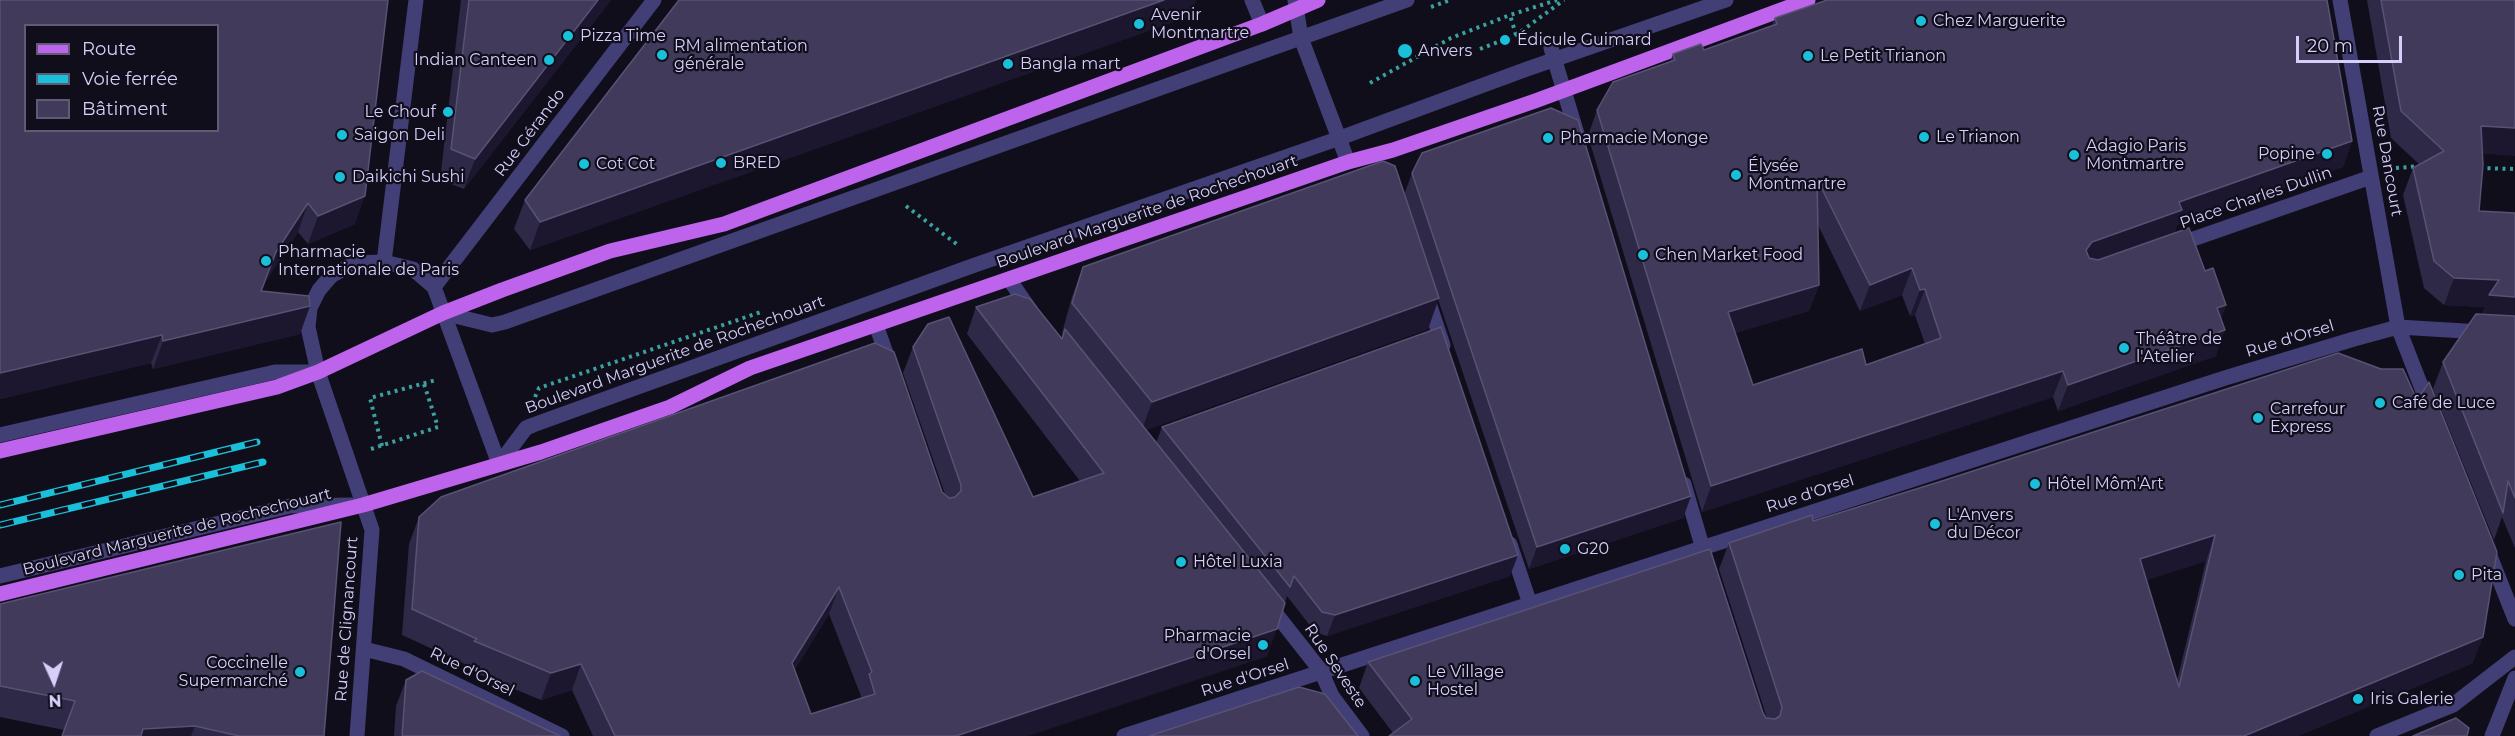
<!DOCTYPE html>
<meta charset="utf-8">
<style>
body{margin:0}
#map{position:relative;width:2515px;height:736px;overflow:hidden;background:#110e1c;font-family:Montserrat,sans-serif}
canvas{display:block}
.legend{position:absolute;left:24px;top:24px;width:195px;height:108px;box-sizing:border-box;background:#110e1c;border:2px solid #5f5b74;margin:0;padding:8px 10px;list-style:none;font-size:18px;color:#d5cff9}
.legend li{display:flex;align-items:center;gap:12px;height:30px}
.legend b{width:30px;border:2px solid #5f5b74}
.north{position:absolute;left:24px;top:652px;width:60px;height:60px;-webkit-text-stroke:4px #110e1c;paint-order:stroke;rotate:177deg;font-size:16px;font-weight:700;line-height:24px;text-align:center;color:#d5cff9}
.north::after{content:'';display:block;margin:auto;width:21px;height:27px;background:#d5cff9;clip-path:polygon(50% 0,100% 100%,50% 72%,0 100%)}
.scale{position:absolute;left:2296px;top:36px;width:106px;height:27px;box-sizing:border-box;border:3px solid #d5cff9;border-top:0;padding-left:8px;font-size:18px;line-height:21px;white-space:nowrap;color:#d5cff9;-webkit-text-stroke:4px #110e1c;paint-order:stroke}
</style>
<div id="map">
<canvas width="2515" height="736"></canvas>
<ul class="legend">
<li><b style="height:8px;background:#bd63ec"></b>Route</li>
<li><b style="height:8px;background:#1ac0d9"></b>Voie ferrée</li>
<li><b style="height:16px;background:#413a5b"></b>Bâtiment</li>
</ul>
<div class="north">N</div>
<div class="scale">20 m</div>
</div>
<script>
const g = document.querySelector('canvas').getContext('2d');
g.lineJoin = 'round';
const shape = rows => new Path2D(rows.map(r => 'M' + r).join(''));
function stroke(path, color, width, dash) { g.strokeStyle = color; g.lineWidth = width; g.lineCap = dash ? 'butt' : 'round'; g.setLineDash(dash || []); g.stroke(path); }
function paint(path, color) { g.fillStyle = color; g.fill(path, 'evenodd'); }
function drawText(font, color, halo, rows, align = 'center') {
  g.font = font + ' Montserrat,sans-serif'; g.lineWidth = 4.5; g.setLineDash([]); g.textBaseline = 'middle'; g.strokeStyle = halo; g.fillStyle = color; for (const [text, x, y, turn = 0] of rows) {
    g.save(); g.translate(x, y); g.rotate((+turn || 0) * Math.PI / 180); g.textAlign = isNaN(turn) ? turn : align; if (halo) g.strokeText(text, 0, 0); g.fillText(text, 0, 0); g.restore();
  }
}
stroke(shape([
 [1431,7,1450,0],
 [1516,35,1510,15,1557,0],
 [1480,49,1516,35,1564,0],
 [1370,83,1451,38,1510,15],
 [2396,168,2421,166],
 [2480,168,2515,169],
 [906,206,958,245],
 [535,397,539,388,761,312],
 [382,446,370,398,436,380],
 [371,449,438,427,424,384]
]), '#3ba19e', 4, [3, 4.5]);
stroke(shape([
 [1252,0,1262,24],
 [1295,0,1301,38,1348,162],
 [2340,0,2398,327,2430,409],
 [1551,48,1578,137],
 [2176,245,2371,177],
 [384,262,416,0],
 [1009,279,1031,311],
 [434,287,654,0],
 [1427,297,1443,345],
 [443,313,492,325,505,322,1407,0],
 [876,325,891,367],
 [0,435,275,372,318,372],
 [499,464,526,428,533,425,975,265,1340,138,1527,69,1726,0],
 [1684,484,1705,556],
 [1510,544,1530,604],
 [2488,551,2515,619],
 [0,576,290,506,351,505],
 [1269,605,1321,671,1332,696,1362,736],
 [364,649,404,659,562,736],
 [357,736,372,530,318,372,308,327,310,308,319,290,331,276,354,263,384,262,413,269,434,287,499,464],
 [1124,736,2225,378,2354,339,2398,327,2515,334],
 [2377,736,2453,705,2515,657],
 [2492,736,2515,678]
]), '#423e76', 15);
stroke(shape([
 [0,451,277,387,318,372,443,313,502,290,610,251,724,224,1262,24,1318,0],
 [0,594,363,505,541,452,670,407,750,368,1348,162,1393,150,1535,101,1808,0]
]), '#bd63ec', 15);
const rail = shape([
 [0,505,257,442],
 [0,525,263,462]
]);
stroke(rail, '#1ac0d9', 7);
stroke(rail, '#110e1c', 4.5, [14]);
paint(shape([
 [0,0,355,224,308,244,298,232,266,281,262,291,300,334,153,369,151,363,0,399],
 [461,0,611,0,464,189,440,180],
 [679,0,1196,0,1190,16,530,250,514,229,525,200],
 [2367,0,2515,0,2482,154,2479,211,2515,213,2515,548,2502,517,2494,540,2433,389,2443,362,2482,314,2485,307,2444,305,2424,288,2403,195,2413,168,2420,165,2391,138],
 [1775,18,2352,141,2343,167,2177,225,2174,234,2205,271,2226,305,2221,319,2216,356,2058,411,2053,397,1702,512,1588,136,1597,110,1670,62,1673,54,1704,50,1772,26],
 [1818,225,1860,311,1902,295,1910,316,1915,315,1925,344,1866,365,1753,385,1735,333,1809,311,1819,285],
 [1412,173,1691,496,1683,518,1529,569,1438,299,1428,329,1146,430,1156,443,1162,427,1510,576,1327,636,1315,632,1287,596,1267,656,1027,736,593,736,572,690,541,700,464,668,465,664,402,635,409,544,419,517,942,492,945,494,903,373,913,347,1033,497,1080,481,967,334,976,307,1061,339,1063,334,1062,333,1072,297,1083,267,1404,195],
 [829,614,861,696,860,699,811,714,795,669],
 [2338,353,2473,663,2298,736,1389,736,1393,733,1359,688,1368,662,1763,713,1767,718,1719,569,1729,543,1813,521,1942,481],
 [2206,561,2177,681,2146,580],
 [0,604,324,736,62,736,64,730,0,717],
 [406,680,560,736,394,736,396,706]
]), '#2f2948');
paint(shape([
 [598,0,611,0,464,189,475,159],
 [1164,0,1196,0,1190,16,530,250,540,222],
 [2481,126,2515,128,2515,156,2471,153],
 [2352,141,2343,167,2177,225,2173,236,2083,268,2086,250,2092,242,2179,202],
 [365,196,355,224,308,244,318,216],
 [308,203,298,232,266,281,250,319,276,252],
 [1912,268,1902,295,1860,311,1870,285],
 [2454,278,2499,280,2515,297,2515,324,2479,322,2485,307,2444,305],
 [1819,285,1809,311,1719,338,1728,312],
 [1925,289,1915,315,1910,316,1920,290],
 [1439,298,1428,329,1141,432,1152,402],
 [2226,305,2217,331,2217,308],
 [310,306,300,334,153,369,163,341],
 [2225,330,2216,356,2058,411,2068,385],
 [162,335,151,363,0,399,0,373],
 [2063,371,2053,397,1702,512,1711,486],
 [1691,496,1683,518,1529,569,1537,547],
 [2215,535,2206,561,2130,585,2140,559],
 [1518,555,1510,576,1327,636,1335,615],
 [839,587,829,614,783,689,792,663],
 [1277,629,1267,656,1027,736,956,736],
 [2483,637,2473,663,2298,736,2244,736],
 [581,664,572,690,541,700,551,673],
 [195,726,191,736,140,736,143,729]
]), '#1c162f');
const building = shape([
 [0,0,388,0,365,196,318,216,308,203,276,252,261,291,309,296,310,306,163,341,162,335,0,373,0,0],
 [26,26,218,26,218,130,26,130,26,26],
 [469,0,598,0,475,159,451,149,469,0],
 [679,0,1164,0,540,222,525,200,679,0],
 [1827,0,2327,0,2352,141,2179,202,2182,210,2092,242,2086,250,2089,258,2098,260,2189,228,2205,271,2213,268,2226,305,2217,308,2225,330,2068,385,2063,371,1711,486,1597,110,1613,82,1675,60,1673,54,1701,44,1704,50,1777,24,1775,18,1827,0],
 [1817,179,1870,285,1912,268,1920,290,1925,289,1941,338,1866,365,1862,349,1753,385,1728,312,1819,285,1817,179],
 [2381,0,2515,0,2515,128,2481,126,2483,165,2479,211,2515,213,2515,297,2489,295,2499,280,2454,278,2434,261,2413,168,2444,151,2401,111,2381,0],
 [1551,108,1578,120,1691,496,1537,547,1412,173,1422,153,1551,108],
 [1383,161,1395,166,1439,298,1152,402,1072,303,1083,267,1383,161],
 [1015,294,1030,299,1062,339,1065,329,1285,603,1277,629,956,736,615,736,581,664,551,673,474,641,477,639,412,609,419,517,441,497,875,343,894,352,942,492,949,498,955,497,961,491,961,485,913,347,928,324,949,317,1033,497,1104,473,976,307,1015,294],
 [839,587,872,672,869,674,875,694,811,714,792,663,839,587],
 [2476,314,2515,316,2515,498,2508,481,2503,513,2443,362,2476,314],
 [1441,327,1518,555,1335,615,1322,612,1294,576,1290,587,1162,427,1441,327],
 [2338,353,2381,369,2403,369,2417,400,2429,382,2497,552,2483,637,2244,736,1389,736,1412,719,1368,662,1710,549,1763,713,1766,718,1775,719,1780,716,1782,707,1729,543,1812,515,1813,521,1942,481,2338,353],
 [2215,535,2179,687,2140,559,2215,535],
 [341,522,324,736,239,736,195,726,143,729,141,736,62,736,75,701,0,686,0,604,341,522],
 [422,671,560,736,402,736,406,680,422,671],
 [1299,687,1325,694,1358,736,1149,736,1299,687],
 [2456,718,2469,728,2467,736,2413,736,2456,718]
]);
paint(building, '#413a5b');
stroke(building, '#585274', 1.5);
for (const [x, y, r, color] of [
 [1921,21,6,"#1ac0d9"],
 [1139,24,6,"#1ac0d9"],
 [568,36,6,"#1ac0d9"],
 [1505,40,6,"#1ac0d9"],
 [1405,51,8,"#1ac0d9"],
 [662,55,6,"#1ac0d9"],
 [1808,56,6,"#1ac0d9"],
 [549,60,6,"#1ac0d9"],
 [1008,64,6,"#1ac0d9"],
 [448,112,6,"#1ac0d9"],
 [342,135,6,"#1ac0d9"],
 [1924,137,6,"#1ac0d9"],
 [1548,138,6,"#1ac0d9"],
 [2327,154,6,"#1ac0d9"],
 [2074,155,6,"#1ac0d9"],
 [721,163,6,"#1ac0d9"],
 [584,164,6,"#1ac0d9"],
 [1736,175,6,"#1ac0d9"],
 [340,177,6,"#1ac0d9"],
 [1643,255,6,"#1ac0d9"],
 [266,261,6,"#1ac0d9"],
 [2124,348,6,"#1ac0d9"],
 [2380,403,6,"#1ac0d9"],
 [2258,418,6,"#1ac0d9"],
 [2035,484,6,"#1ac0d9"],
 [1935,524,6,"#1ac0d9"],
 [1565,549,6,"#1ac0d9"],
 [1181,562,6,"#1ac0d9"],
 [2459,575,6,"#1ac0d9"],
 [1263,645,6,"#1ac0d9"],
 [300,672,6,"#1ac0d9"],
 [1415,681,6,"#1ac0d9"],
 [2358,699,6,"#1ac0d9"]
]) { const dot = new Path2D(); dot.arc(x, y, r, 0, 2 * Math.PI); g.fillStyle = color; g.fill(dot); stroke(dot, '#110e1c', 2); }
drawText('16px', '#d5cff9', '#110e1c', [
 ["Avenir",1151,15],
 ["Montmartre",1151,33],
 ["Chez Marguerite",1933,21],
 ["Pizza Time",580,36],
 ["Édicule Guimard",1517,40],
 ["RM alimentation",674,46],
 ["générale",674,64],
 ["Anvers",1418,51],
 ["Le Petit Trianon",1820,56],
 ["Indian Canteen",537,60,"right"],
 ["Bangla mart",1020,64],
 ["Le Chouf",436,112,"right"],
 ["Saigon Deli",354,135],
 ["Le Trianon",1936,137],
 ["Pharmacie Monge",1560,138],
 ["Adagio Paris",2086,146],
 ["Montmartre",2086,164],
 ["Popine",2315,154,"right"],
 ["BRED",733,163],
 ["Cot Cot",596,164],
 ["Élysée",1748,166],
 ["Montmartre",1748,184],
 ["Daikichi Sushi",352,177],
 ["Pharmacie",278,252],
 ["Internationale de Paris",278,270],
 ["Chen Market Food",1655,255],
 ["Théâtre de",2136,339],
 ["l'Atelier",2136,357],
 ["Café de Luce",2392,403],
 ["Carrefour",2270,409],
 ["Express",2270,427],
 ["Hôtel Môm'Art",2047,484],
 ["L'Anvers",1947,515],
 ["du Décor",1947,533],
 ["G20",1577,549],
 ["Hôtel Luxia",1193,562],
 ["Pita",2471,575],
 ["Pharmacie",1251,636,"right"],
 ["d'Orsel",1251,654,"right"],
 ["Coccinelle",288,663,"right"],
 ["Supermarché",288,681,"right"],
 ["Le Village",1427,672],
 ["Hostel",1427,690],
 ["Iris Galerie",2370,699]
], 'left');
drawText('16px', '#d5cff9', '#110e1c', [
 ["Rue Gérando",530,133,-53],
 ["Rue Dancourt",2387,161,80],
 ["Place Charles Dullin",2256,198,-19],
 ["Boulevard Marguerite de Rochechouart",1147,212,-19],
 ["Rue d'Orsel",2290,339,-17],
 ["Boulevard Marguerite de Rochechouart",675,355,-20],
 ["Rue d'Orsel",1810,494,-18],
 ["Boulevard Marguerite de Rochechouart",177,532,-14],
 ["Rue de Clignancourt",347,619,-86],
 ["Rue Seveste",1335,666,56],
 ["Rue d'Orsel",472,672,26],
 ["Rue d'Orsel",1245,678,-18]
]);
</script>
